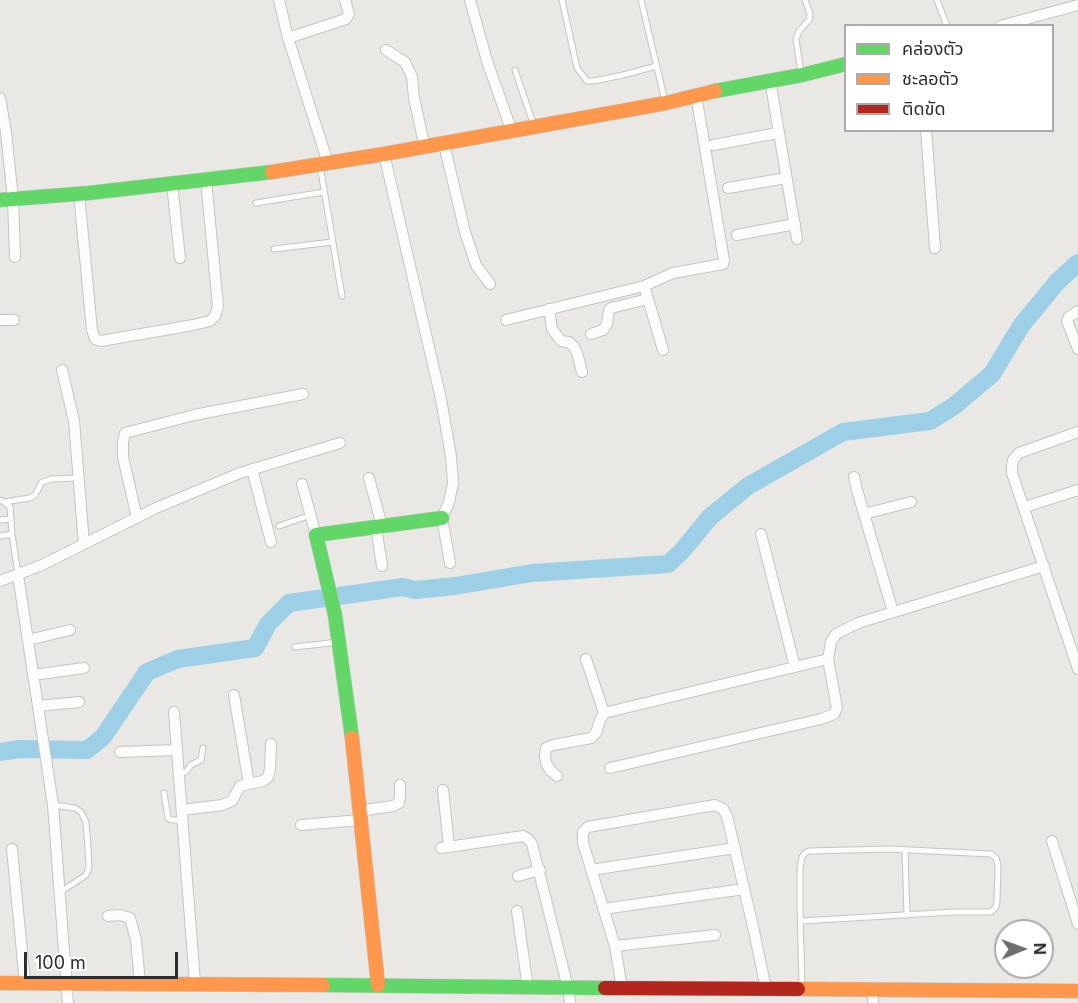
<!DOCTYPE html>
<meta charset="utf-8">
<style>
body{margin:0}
#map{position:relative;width:1078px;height:1003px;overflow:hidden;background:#eae8e4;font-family:Inter,"Noto Sans Thai",sans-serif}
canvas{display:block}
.legend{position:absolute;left:844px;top:24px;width:210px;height:108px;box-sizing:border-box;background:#fff;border:2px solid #ababab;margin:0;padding:8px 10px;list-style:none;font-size:18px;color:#2d2d2d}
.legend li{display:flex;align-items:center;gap:12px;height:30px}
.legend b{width:30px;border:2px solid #ababab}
.north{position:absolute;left:994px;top:919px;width:60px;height:60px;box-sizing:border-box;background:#fff;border:2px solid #ababab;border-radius:50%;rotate:89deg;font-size:16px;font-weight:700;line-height:24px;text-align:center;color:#2d2d2d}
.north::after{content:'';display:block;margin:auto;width:21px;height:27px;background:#6f6e6d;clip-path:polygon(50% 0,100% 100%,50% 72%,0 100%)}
.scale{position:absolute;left:24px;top:952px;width:154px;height:27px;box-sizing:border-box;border:3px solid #2d2d2d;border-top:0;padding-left:8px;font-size:18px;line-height:21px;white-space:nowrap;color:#2d2d2d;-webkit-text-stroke:4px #fff;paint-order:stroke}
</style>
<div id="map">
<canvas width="1078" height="1003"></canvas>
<ul class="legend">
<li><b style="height:8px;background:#63d668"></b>คล่องตัว</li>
<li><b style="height:8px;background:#ff974d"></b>ชะลอตัว</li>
<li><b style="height:8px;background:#b3261e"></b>ติดขัด</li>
</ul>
<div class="north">N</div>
<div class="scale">100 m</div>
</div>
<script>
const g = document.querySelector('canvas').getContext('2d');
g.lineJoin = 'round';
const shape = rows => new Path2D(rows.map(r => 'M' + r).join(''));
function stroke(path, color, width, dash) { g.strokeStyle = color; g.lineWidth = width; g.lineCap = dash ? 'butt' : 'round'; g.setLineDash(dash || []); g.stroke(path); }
stroke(shape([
 [0,752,20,749,87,750,103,737,147,672,178,659,255,648,268,624,289,603,403,587,415,590,455,586,532,573,668,564,682,551,710,517,748,486,843,432,930,421,954,406,992,374,1021,326,1057,282,1078,263]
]), '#9dd0e6', 18);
const lane = shape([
 [562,0,577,68,587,81,594,81,623,75,657,66],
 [641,0,665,101],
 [937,0,947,26],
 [515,70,534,126],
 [801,73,796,39,799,31,809,20,810,14,805,0],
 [320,166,342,296],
 [256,203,324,192],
 [274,249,332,242],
 [0,500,4,502,10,507,12,534,18,574],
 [4,502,30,498,35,495,42,482,52,479,79,478],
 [0,520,10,519],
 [279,526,311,515],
 [0,536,12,534],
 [295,647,338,642],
 [179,773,186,772,191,765,201,760,203,748],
 [164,793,168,818,171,820,183,820],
 [53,805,75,808,81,812,86,822,88,848,89,868,86,875,65,889,60,890],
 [905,851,907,915],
 [801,921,954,912,991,912,996,907,997,901,998,865,996,858,991,854,890,849,809,851,806,852,802,857,800,869,800,907,802,986]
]);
const street = shape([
 [279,0,288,38,328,163],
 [470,0,487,61,512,132],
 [1000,26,1078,5],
 [288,38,346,19,349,14,345,0],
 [386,50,405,62,412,77,414,98,425,148],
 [770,80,797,239],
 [0,98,6,132,13,199,15,257],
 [926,130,935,248],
 [444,144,465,232,476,265,490,284],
 [713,145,778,133],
 [384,154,441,399,451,456,453,483,449,502,442,518,450,563],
 [172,184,180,258],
 [728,188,786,178],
 [79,194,92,330,95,339,101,341,193,325,210,321,215,316,218,306,206,180],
 [737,235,795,224],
 [646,292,663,350],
 [549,309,552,329,561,341,569,342,574,347,577,353,582,372],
 [1078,311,1069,317,1067,321,1078,349],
 [0,320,14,320],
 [506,320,644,286,673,273,723,264,724,260,696,95],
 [591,334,603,330,607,324,609,310,611,308,648,299],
 [62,370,74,421,84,544],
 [1078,432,1019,453,1013,460,1012,465,1012,473,1078,669],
 [252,469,271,542],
 [854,477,857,490,893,612],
 [369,478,382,526],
 [302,484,316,535],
 [1025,507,1078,490],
 [864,514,911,502],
 [137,518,123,457,123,442,125,433,194,415,303,394],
 [376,527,382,566],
 [761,534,795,667],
 [18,575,53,805,68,1003],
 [0,581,42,565,156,508,240,473,340,443],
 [28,640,70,630],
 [586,659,604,713],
 [33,675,84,668],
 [234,695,249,784],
 [38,706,79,702],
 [174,712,195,983],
 [120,752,177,750],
 [610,768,821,719,834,714,837,708,828,659,831,642,836,634,858,623,1044,566],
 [557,776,550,770,546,763,545,755,546,748,553,745,591,738,596,733,600,720,604,713,828,659],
 [443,790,449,846],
 [182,810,222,805,232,801,240,786,263,781,268,777,270,769,271,744],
 [359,811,393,806,399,803,400,796,400,785],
 [301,825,360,820],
 [1052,841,1078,924],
 [441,848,523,836,528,839,532,844,568,988,570,1003],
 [12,849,25,983],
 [591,870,735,848],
 [518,876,540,870],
 [603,909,744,889],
 [517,911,528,988],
 [108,916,120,915,130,918,136,940,140,983],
 [615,946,715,935],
 [622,988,615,946,583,843,583,832,588,827,715,805,723,809,727,816,754,931,766,989],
 [873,1003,873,990]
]);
const fast = shape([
 [715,91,802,75,846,64],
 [0,200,89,193,272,172],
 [352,738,335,615,316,535,442,518],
 [323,985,605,988]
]);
const slow = shape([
 [272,172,384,154,666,103,715,91],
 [352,738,378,985],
 [0,983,323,985],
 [798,989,1078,991]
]);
const jam = shape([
 [605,988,798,989]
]);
stroke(lane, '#c4c4c3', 7);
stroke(street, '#c4c4c3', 12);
stroke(fast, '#c4c4c3', 15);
stroke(slow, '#c4c4c3', 15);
stroke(jam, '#c4c4c3', 15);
stroke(lane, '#fcfcfb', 5);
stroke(street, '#fcfcfb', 10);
stroke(fast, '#63d668', 14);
stroke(slow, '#ff974d', 14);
stroke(jam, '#b3261e', 14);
</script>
